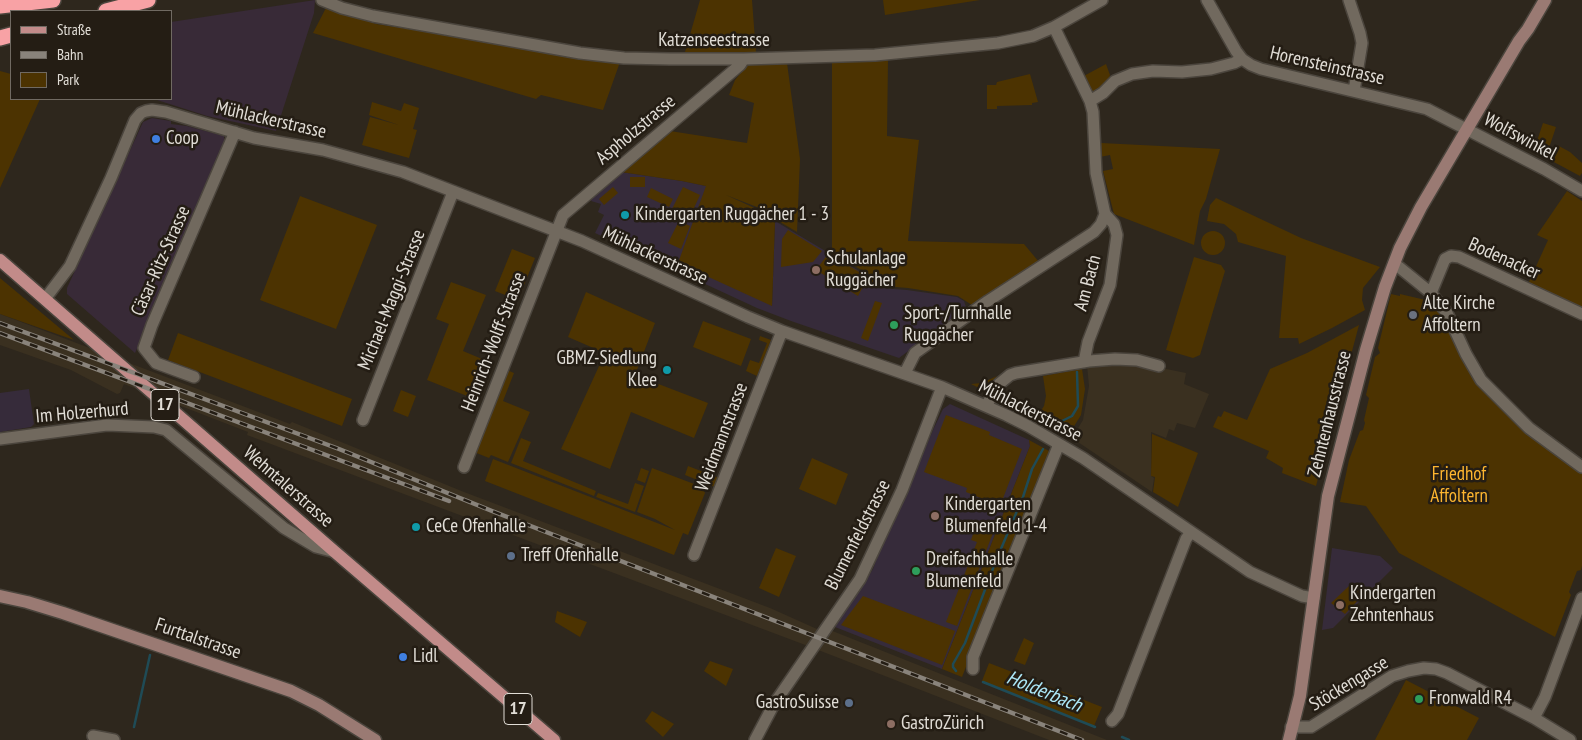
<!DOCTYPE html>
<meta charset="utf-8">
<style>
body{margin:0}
#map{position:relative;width:1582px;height:740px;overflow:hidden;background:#2e271d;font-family:"PT Sans Narrow",sans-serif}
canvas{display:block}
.legend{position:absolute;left:10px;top:10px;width:162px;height:90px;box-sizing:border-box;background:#241d14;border:1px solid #706a62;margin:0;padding:6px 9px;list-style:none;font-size:15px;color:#e1ddd6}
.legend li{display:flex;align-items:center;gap:10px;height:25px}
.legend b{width:25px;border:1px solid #706a62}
</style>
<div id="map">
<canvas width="1582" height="740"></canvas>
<ul class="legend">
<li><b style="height:6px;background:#c28b89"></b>Straße</li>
<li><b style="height:6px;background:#89837b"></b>Bahn</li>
<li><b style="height:14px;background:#4c3301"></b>Park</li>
</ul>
</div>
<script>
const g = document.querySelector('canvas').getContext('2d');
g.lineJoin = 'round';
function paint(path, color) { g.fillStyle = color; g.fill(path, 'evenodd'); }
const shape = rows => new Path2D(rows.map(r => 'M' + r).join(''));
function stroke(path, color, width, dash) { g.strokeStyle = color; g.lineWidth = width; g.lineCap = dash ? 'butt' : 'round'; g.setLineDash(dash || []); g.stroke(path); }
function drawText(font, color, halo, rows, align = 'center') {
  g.font = font + ' "PT Sans Narrow",sans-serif'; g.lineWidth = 5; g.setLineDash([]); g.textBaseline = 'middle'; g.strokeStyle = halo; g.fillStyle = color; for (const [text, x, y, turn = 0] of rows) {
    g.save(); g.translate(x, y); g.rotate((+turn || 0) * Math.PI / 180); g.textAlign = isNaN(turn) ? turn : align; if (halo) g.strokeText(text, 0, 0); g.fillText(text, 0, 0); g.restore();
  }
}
paint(shape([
 [315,0,314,13,276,131,207,116,154,99,171,99,171,22],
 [152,118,171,121,171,124,187,126,224,136,225,146,225,151,135,353,67,294,67,288,143,122]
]), '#382a37');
paint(shape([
 [0,314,290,424,292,422,464,492,770,608,828,634,830,630,1107,740,1049,740,808,646,247,435,248,432,124,384,120,393,117,394,71,370,0,345],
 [1132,362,1186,373,1184,384,1209,394,1195,428,1177,423,1174,431,1169,429,1166,438,1151,432,1151,476,1154,478,1152,492,1072,438,1083,420,1089,386,1087,365]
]), '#3a3020');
paint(shape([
 [621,172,682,181,706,186,772,306,775,221,869,277,868,287,907,290,957,297,964,301,967,310,939,328,899,358,791,321,757,308,595,233,604,215,598,212,601,204,591,201,596,192],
 [29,389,34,424,31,427,0,432,0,393],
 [950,404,1029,440,1030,446,942,669,835,627,873,569,885,536,900,509,933,430,943,409],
 [1332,548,1380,556,1393,568,1333,628,1322,630]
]), '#362b3a');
paint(shape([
 [700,0,752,0,756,53,685,52],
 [883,0,980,0,885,15],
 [327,6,376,24,620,62,603,110,541,95,536,99,313,33],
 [832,60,888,60,887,136,919,140,908,241,1024,244,1039,262,975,307,958,296,908,288,869,285,869,274,832,254],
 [787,63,800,159,797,232,775,219,775,214,726,195,759,210,763,216,775,221,772,306,678,263,706,186,682,181,621,172,670,131,747,143,754,103,729,95,735,80,748,64],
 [1106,64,1110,75,1109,79,1099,91,1095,92,1089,89,1082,77],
 [0,71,11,74,11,99,40,99,0,188],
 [1030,74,1038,102,1032,103,1032,105,997,106,997,109,987,109,987,85,996,85,997,82],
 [372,102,401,111,404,103,419,108,413,129,417,130,409,158,362,145,370,117,399,125,369,115],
 [1543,123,1556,127,1548,151,1535,147],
 [1101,143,1220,149,1206,199,1200,211,1194,245,1114,214,1103,171,1113,169,1110,155,1100,157],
 [1557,145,1570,152,1582,163,1582,173,1580,176,1552,161],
 [630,177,645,177,645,187,630,187],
 [613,187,618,193,604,205,599,199],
 [683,187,700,195,688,221,670,213],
 [651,188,673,199,669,207,647,197],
 [1567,191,1582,201,1582,309,1528,284,1548,240,1537,235],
 [300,196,377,225,336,329,260,300],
 [1216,198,1301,238,1380,267,1363,288,1362,300,1365,310,1332,328,1299,344,1298,338,1279,338,1286,256,1238,242,1236,234,1224,224,1207,221,1210,205],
 [679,221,690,226,681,249,668,243],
 [788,230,822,251,813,262,781,267,782,239],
 '1201 243a12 12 0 1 1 24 0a12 12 0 1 1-24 0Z',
 [512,249,535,258,518,300,495,291],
 [828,254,868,277,858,296,816,270],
 [1194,257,1221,265,1225,271,1200,355,1193,358,1166,350],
 [0,278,74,340,0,314],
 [451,282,486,295,463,351,482,359,467,396,427,380,449,324,436,319],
 [586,292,655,323,635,375,708,403,694,438,631,412,610,469,561,449,605,353,568,337],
 [1391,294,1400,296,1400,294,1434,302,1440,309,1466,362,1582,471,1582,566,1581,570,1577,571,1569,592,1571,595,1555,637,1399,553,1366,506,1340,502,1349,460,1360,431,1363,430,1365,423,1364,420,1369,398,1366,395,1375,357,1380,353,1378,348],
 [875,301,882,303,868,341,861,338],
 [703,321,751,339,741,366,693,347],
 [1359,325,1316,486,1282,473,1283,468,1266,458,1269,451,1213,427,1218,416,1221,417,1224,411,1247,420,1270,369,1307,353],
 [178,333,352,399,342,426,168,360],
 [760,336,771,340,757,376,746,371,750,360,759,363,767,343,759,340],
 [1082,369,1085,389,1081,415,1068,436,1036,418,1044,406,1046,396,1043,376],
 [507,370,514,373,503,401,530,412,508,462,491,455,489,458,474,452],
 [997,376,983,390,971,384,982,383],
 [401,390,416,396,408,417,393,411],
 [946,415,990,432,989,435,1022,449,1000,506,966,492,967,488,924,472],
 [1152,434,1198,453,1178,507,1153,492,1155,477,1151,476],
 [521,438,531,442,523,461,596,491,594,496,511,463],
 [1029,440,1051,452,962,677,942,669,1030,446],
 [812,458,848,474,836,505,799,489],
 [493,459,675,530,655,519,637,512,652,468,702,487,705,493,688,535,683,533,674,555,485,481],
 [688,466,719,478,715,487,685,475],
 [641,468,649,471,645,483,637,480],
 [635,483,644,486,635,512,596,497,598,493,628,504],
 [976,526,993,533,957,626,946,622,977,542,971,540],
 [776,548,796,556,779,597,759,588],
 [1349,586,1368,590,1345,614,1331,603],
 [863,596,955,631,942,665,841,625],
 [557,611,587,622,580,637,555,622],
 [1024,638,1034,643,1025,665,1014,661],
 [710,661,733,669,726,686,704,671],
 [989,663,1102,707,1094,726,982,681],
 [1406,680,1479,718,1467,740,1375,740],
 [652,711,674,724,663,737,645,721]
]), '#4c3301');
stroke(shape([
 [1055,428,1060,422,1072,416,1078,406,1077,372],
 [956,671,953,667,953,664,965,643,995,563,1023,497,1032,469,1043,449],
 [983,682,1095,727],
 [134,727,150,655],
 [1122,737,1129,740]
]), '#1f4b56', 2.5);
const street = shape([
 [322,0,342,8,373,16,580,53,624,58,670,59,744,59,875,55,998,43,1033,36,1054,27,1102,0],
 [1207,0,1236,51,1242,59,1251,65,1261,69,1427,109,1544,169,1582,191],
 [1349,0,1360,33,1362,43,1354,91],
 [1090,101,1103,93,1115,81,1132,74,1153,71,1182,72,1211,69,1234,63,1242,59],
 [1394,263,1431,293,1447,313,1466,354,1481,380,1529,428,1582,467],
 [1431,293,1445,259,1451,256,1459,257,1582,314],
 [45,299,70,266,111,178,135,120,141,113,146,111,152,110,166,112,254,138,323,150,403,172,582,241,748,317,782,331,942,387,1006,415,1028,426,1083,458,1250,572,1302,596,1314,598],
 [1084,362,1088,342,1110,285,1117,235,1114,224,1105,214],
 [905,373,915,353,988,301,1094,232,1101,224,1105,214,1096,173,1093,112,1090,101,1054,27],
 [194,377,156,363,144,348,152,325,235,132],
 [986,406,999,384,1010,375,1016,373,1089,361,1115,359,1137,360,1159,366],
 [363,420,453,192],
 [0,439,107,425,154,427,166,430,284,528,316,547,335,552],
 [464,467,563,215,740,65,744,59],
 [694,555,782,331],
 [973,669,973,657,1059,444],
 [1534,718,1545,697,1582,598],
 [1112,721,1118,714,1186,539,1191,532],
 [1291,727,1311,727,1392,676,1408,671,1424,668,1436,669,1447,673,1534,718,1570,740],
 [93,736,114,740],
 [755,740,774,704,860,579,902,490,942,387]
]);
const secondary = shape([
 [0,596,27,602,63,613,291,691,319,705,375,740],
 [1289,740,1300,696,1328,496,1366,350,1385,287,1400,248,1421,207,1519,41,1528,29,1545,0]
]);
const primary = shape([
 [0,260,335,552,554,740]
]);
const highway = shape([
 [0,6,53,0],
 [106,11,148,0],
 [0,38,11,35]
]);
stroke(street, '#4b453d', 14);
stroke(secondary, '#4b453d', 15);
stroke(primary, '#4b453d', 15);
stroke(highway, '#4b453d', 18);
stroke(street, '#71695e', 11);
stroke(secondary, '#9a7a73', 12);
stroke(primary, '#c28b89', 12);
stroke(highway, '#f8a2a5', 15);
const rail = shape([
 [0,323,339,449,492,511,1082,740],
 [0,333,449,501]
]);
stroke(rail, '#89837b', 4.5);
stroke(rail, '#241d14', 2.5, [8]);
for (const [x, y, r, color] of [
 [156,139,5,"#3f7fe0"],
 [625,215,5,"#0f9aa8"],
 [816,270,5,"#8d6e63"],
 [1413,315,5,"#6b7280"],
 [894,325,5,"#2e9e5b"],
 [667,370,5,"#0f9aa8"],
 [935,516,5,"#8d6e63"],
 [416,527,5,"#0f9aa8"],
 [511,556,5,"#5c6f8a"],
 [916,571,5,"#2e9e5b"],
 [1340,605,5,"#8d6e63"],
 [403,657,5,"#3f7fe0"],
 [1419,699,5,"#2e9e5b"],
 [849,703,5,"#5c6f8a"],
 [891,724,5,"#8d6e63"]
]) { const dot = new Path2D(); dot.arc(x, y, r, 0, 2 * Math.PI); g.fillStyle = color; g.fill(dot); stroke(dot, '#241d14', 2); }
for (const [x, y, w] of [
 [165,405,28],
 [518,709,28]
]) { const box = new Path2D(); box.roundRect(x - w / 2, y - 15.5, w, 31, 4); g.fillStyle = '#241d14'; g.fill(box); stroke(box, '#e1ddd6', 1); }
drawText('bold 18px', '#e1ddd6', null, [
 ["17",165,405],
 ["17",518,709]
]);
drawText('19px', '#e1ddd6', '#241d14', [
 ["Katzenseestrasse",714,41],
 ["Horensteinstrasse",1327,66,13],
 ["Mühlackerstrasse",271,120,13],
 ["Aspholzstrasse",636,130,-40],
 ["Wolfswinkel",1520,137,28],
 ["Mühlackerstrasse",655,256,25],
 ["Bodenacker",1504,259,24],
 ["Cäsar-Ritz-Strasse",161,261,-66],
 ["Am Bach",1088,283,-75],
 ["Michael-Maggi-Strasse",392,300,-68],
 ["Heinrich-Wolff-Strasse",494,342,-69],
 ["Mühlackerstrasse",1030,411,27],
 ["Im Holzerhurd",82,413,-5],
 ["Zehntenhausstrasse",1330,414,-76],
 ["Weidmannstrasse",722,437,-69],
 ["Wehntalerstrasse",288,487,41],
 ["Blumenfeldstrasse",858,535,-63],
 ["Furttalstrasse",198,639,19],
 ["Stöckengasse",1349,684,-31]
]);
drawText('19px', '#e1ddd6', '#241d14', [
 ["Coop",166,139],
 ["Kindergarten Ruggächer 1 - 3",635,215],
 ["Schulanlage",826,259],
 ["Ruggächer",826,281],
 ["Alte Kirche",1423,304],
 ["Affoltern",1423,326],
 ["Sport-/Turnhalle",904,314],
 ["Ruggächer",904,336],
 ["GBMZ-Siedlung",657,359,"right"],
 ["Klee",657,381,"right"],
 ["Kindergarten",945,505],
 ["Blumenfeld 1-4",945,527],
 ["CeCe Ofenhalle",426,527],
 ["Treff Ofenhalle",521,556],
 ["Dreifachhalle",926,560],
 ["Blumenfeld",926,582],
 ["Kindergarten",1350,594],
 ["Zehntenhaus",1350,616],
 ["Lidl",413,657],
 ["Fronwald R4",1429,699],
 ["GastroSuisse",839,703,"right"],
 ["GastroZürich",901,724]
], 'left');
drawText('19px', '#fdb52f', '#241d14', [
 ["Friedhof",1459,475],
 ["Affoltern",1459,497]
]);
drawText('italic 20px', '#ade8f8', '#241d14', [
 ["Holderbach",1044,692,22]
]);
</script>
